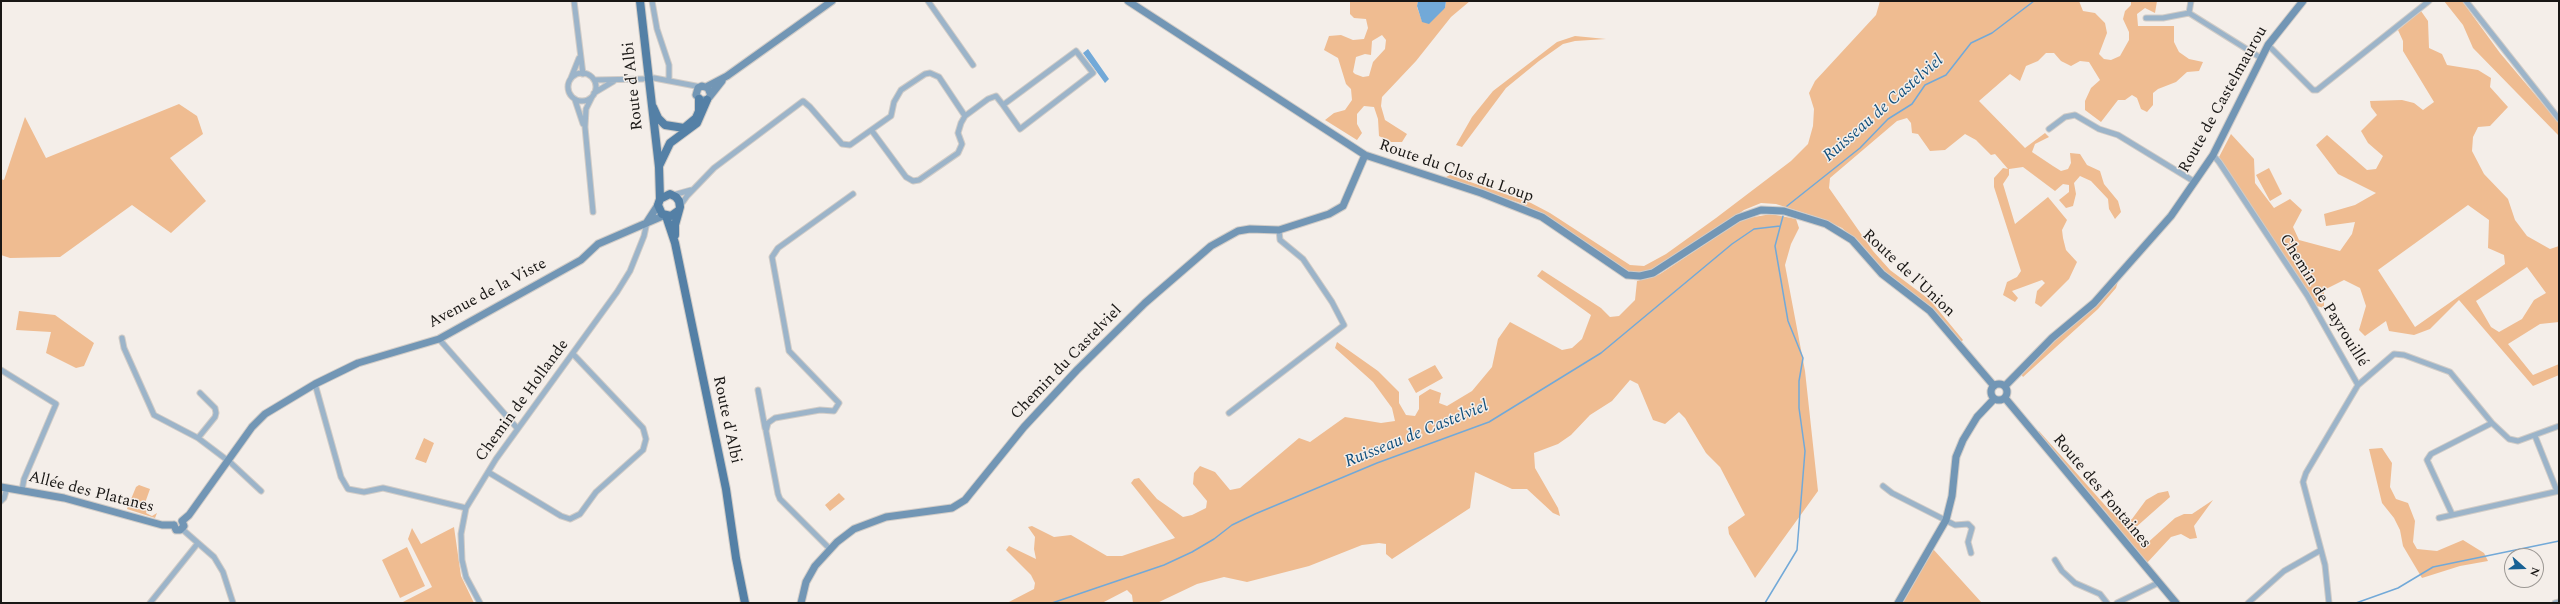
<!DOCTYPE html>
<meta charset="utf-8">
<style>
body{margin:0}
#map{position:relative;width:2560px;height:604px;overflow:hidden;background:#f4eee9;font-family:Spectral,serif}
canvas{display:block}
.frame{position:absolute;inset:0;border:2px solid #191715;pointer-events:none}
.north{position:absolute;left:2504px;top:548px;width:40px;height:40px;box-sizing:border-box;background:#f4eee9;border:1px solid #9c9894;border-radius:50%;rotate:110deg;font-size:11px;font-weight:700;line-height:16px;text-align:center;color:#191715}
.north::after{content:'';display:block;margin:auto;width:14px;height:18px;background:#186194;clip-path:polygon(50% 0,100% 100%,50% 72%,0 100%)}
</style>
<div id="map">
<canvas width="2560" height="604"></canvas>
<div class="frame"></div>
<div class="north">N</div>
</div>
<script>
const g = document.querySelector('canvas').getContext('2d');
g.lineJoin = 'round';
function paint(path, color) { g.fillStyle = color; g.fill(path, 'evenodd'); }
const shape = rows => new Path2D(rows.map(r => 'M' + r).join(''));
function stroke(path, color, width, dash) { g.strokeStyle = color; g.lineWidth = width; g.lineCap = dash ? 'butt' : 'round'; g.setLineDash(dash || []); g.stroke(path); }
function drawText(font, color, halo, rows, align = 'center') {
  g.font = font + ' Spectral,serif'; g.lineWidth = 3; g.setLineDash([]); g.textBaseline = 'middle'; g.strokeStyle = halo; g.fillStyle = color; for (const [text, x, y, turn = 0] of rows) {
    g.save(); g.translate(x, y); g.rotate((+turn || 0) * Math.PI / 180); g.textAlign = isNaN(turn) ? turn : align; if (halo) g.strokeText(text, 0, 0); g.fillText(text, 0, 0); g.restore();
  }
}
paint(shape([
 [1350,1,1418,1,1417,7,1422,21,1445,8,1446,1,1470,1,1451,17,1416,61,1382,97,1381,106,1385,120,1407,134,1402,142,1391,142,1379,136,1378,119,1374,107,1364,106,1357,114,1357,124,1362,133,1357,140,1325,120,1334,113,1345,110,1352,100,1351,89,1346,84,1338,58,1324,50,1329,36,1341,35,1353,40,1364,39,1368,28,1366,19,1354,18,1350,14],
 [1382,35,1386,40,1385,49,1373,62,1369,76,1363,77,1355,74,1353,72,1356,57,1365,54,1371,55,1372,41],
 [1880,1,2079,1,2083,11,2095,13,2105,23,2107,33,2099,54,2104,59,2111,60,2120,56,2129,40,2129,32,2123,19,2125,11,2131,5,2131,1,2157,1,2155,13,2145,8,2137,14,2138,26,2174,26,2174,42,2179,52,2189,59,2203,62,2199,71,2187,72,2176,82,2158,89,2153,93,2153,105,2147,112,2141,109,2137,98,2132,95,2125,100,2118,100,2101,122,2085,110,2085,101,2091,88,2100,80,2089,62,2080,61,2071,66,2061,61,2054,53,2046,53,2038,61,2026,66,2020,81,2010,74,1979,101,2025,148,2045,133,2049,137,2035,144,2032,152,2053,166,2061,171,2068,169,2071,163,2070,153,2080,154,2087,165,2100,171,2104,184,2118,201,2121,212,2115,219,2109,209,2108,199,2091,181,2080,176,2074,183,2076,194,2073,206,2066,208,2059,200,2069,192,2069,185,2063,184,2055,191,2023,167,2009,169,2009,175,2003,184,2015,224,2048,197,2067,220,2062,230,2063,238,2066,250,2077,262,2069,279,2041,307,2035,303,2037,291,2045,283,2042,280,2012,291,2018,298,2015,302,2003,295,2007,282,2017,277,2021,271,1994,187,1994,178,2003,168,2008,169,1995,154,1991,155,1976,140,1965,134,1945,150,1930,151,1918,134,1912,133,1911,123,1907,118,1897,121,1830,178,1829,188,1873,251,1890,270,1930,300,1963,340,1961,342,1882,270,1852,237,1842,228,1820,218,1776,204,1761,203,1744,210,1660,268,1634,274,1621,267,1545,215,1520,203,1444,178,1450,175,1531,203,1550,213,1630,265,1644,266,1666,254,1716,218,1791,161,1808,144,1813,126,1814,109,1809,93,1815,81,1876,15],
 [2444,1,2462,1,2500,53,2559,123,2559,136,2473,48,2463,25],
 [2421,11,2428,21,2429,48,2442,54,2447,65,2478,70,2491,78,2490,87,2508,107,2490,126,2478,127,2473,137,2472,151,2484,174,2508,199,2515,220,2527,236,2550,249,2559,246,2559,322,2540,324,2508,344,2533,375,2559,364,2559,375,2533,386,2459,300,2430,329,2414,335,2389,331,2386,321,2365,336,2359,330,2366,306,2360,288,2344,280,2324,290,2324,308,2317,306,2219,157,2231,134,2254,159,2255,183,2274,208,2290,199,2302,210,2293,227,2299,240,2340,251,2352,234,2355,222,2326,226,2324,214,2355,205,2376,193,2338,174,2316,145,2327,135,2367,170,2376,169,2383,156,2368,143,2361,131,2377,115,2371,107,2370,101,2402,100,2414,103,2423,110,2434,102,2403,51,2403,41,2398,30],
 [2468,205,2489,220,2488,248,2504,255,2505,264,2415,327,2378,270],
 [2527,267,2546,293,2534,300,2522,319,2499,332,2491,327,2476,301],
 [1575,36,1606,39,1575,41,1563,44,1539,61,1506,88,1462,147,1456,145,1472,117,1493,91,1557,42],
 [179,104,197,116,203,134,170,158,206,201,171,233,132,205,60,257,10,258,1,255,1,179,4,180,25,117,46,158],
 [2269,168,2282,194,2270,201,2256,175],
 [1771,214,1796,219,1799,228,1791,244,1785,265,1805,371,1818,491,1755,578,1729,534,1728,527,1745,515,1720,467,1706,453,1685,418,1679,412,1665,424,1653,420,1638,384,1630,380,1612,401,1590,415,1571,435,1558,444,1534,453,1535,468,1558,508,1560,516,1553,513,1527,489,1512,489,1475,472,1470,508,1392,559,1386,554,1386,544,1379,543,1362,545,1309,566,1247,582,1224,577,1197,584,1157,603,1133,603,1132,595,1127,590,1102,603,1007,603,1034,589,1035,583,1031,575,1006,550,1009,546,1036,559,1034,549,1035,537,1028,527,1032,526,1054,537,1071,535,1107,556,1122,556,1175,538,1131,483,1134,479,1139,478,1157,499,1183,517,1192,515,1206,508,1207,501,1193,484,1194,473,1200,466,1215,472,1230,490,1240,488,1299,438,1310,442,1345,417,1381,423,1395,421,1392,408,1373,382,1335,348,1337,342,1378,371,1399,392,1399,403,1406,415,1415,416,1419,409,1419,396,1430,389,1441,393,1439,403,1447,406,1472,391,1492,367,1498,339,1510,322,1562,350,1572,348,1582,339,1591,315,1537,276,1542,270,1601,308,1610,317,1619,316,1635,300,1637,281,1660,274,1743,219],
 [2119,278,2116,288,2098,309,2023,377,2021,374,2047,346],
 [19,311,55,315,94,343,84,366,76,368,46,353,51,332,16,330],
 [1435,365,1443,378,1416,393,1408,379],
 [2039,431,2111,512,2125,520,2132,519,2146,500,2158,493,2168,491,2170,497,2135,528,2133,535,2144,546,2175,518,2184,514,2192,514,2213,500,2194,526,2197,538,2190,539,2181,534,2171,537,2146,564,2105,511,2037,433],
 [424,438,434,443,426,463,415,459],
 [2382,448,2392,463,2390,487,2396,499,2408,503,2415,521,2413,542,2417,549,2437,551,2463,540,2484,553,2488,561,2460,566,2422,578,2403,546,2400,530,2394,518,2382,503,2369,449],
 [139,485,150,489,145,503,149,504,146,513,152,516,157,513,155,518,127,509,136,487],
 [839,493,845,499,830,511,825,505],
 [454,527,461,576,474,603,401,603,432,587,408,539,412,528,421,544],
 [407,547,425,586,400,598,382,560],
 [1933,549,1982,603,1903,603]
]), '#efbc91');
paint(shape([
 [1418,1,1446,1,1445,8,1429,24,1422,22,1417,6],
 [1088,49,1109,79,1105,83,1083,53]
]), '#72a9d8');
stroke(shape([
 [1787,206,1860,148,1888,119,1912,104,1925,85,1946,75,1971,43,1992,33,2034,1],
 [1052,603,1164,565,1192,552,1214,539,1232,525,1255,514,1377,463,1489,422,1601,353,1732,244,1754,229,1780,226],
 [1765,603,1797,550,1805,451,1799,408,1799,381,1803,358,1788,321,1775,246,1783,216],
 [2356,603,2398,588,2433,567,2559,541]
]), '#72a9d8', 1.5);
const street = shape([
 [574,1,583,74],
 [652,1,657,29,669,65,669,79],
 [928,1,973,65],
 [2466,1,2559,119],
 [2189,13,2191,1],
 [2146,18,2163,18,2189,13,2261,58],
 [2268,45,2313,90,2317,90,2429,1],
 '568 87a14 14 0 1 1 28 0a14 14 0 1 1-28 0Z',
 [571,78,579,58],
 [654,78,701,87],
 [594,80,643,79],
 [594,93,614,81],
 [592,97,586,109,585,127,593,212],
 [575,100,583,124],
 [2049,129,2065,117,2075,115,2099,129,2118,135,2195,182],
 [872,131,906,177,913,181,919,180,958,153,962,144,958,133,961,123,965,116,988,99,996,96,1003,105,1020,129,1093,73,1076,51,1003,105],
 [2213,155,2219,162,2307,295,2358,385,2306,473,2303,482,2325,565,2329,603],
 [673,195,691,190],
 [680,206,687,196,714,168,803,101,810,107,842,144,850,145,891,116,894,102,901,90,925,74,930,73,939,77,965,116],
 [122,338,124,348,154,415,198,438,231,463,261,491],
 [439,339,517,428],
 [1,370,56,404,24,479,22,490],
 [315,384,341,477,348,489,364,492,383,488,466,508],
 [2358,385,2394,354,2404,355,2450,372,2492,423,2509,439,2518,441,2559,426],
 [758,390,765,428],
 [1229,413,1344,325,1332,302,1303,259,1280,240,1279,230],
 [2535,436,2557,491],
 [198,438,215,417,216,413,215,408,200,393],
 [488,472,561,516,570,519,580,514,596,492,643,450,646,439,643,428,573,354],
 [1883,486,1892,493,1955,525,1968,524,1972,528,1968,542,1971,553],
 [1,501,4,498,7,488],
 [2452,514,2427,460,2431,454,2492,423],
 [2439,518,2559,491],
 [182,529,214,557,223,572,233,603],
 [830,549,780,499,778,494,766,431,768,423,775,418,820,410,834,411,839,403,789,351,772,257,778,248,853,194],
 [2055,560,2062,571,2075,583,2100,594,2107,603],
 [150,603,198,543],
 [480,603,466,577,462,560,461,534,466,508,496,459,617,292,630,271,644,236,647,222],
 [2117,603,2158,583],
 [2248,603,2284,571,2321,550],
 [2555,603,2559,602]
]);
const secondary = shape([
 [1128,1,1365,155,1481,193,1542,217,1627,275,1640,276,1653,273,1738,218,1761,210,1784,211,1826,224,1852,240,1882,274,1930,311,1994,386],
 [706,87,727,76,832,1],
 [710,93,708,88,702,86,698,88,696,95,701,100,707,100,722,81],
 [647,222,658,205],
 '1991 392a8 8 0 1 1 16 0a8 8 0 1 1-16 0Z',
 [2005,386,2052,338,2094,303,2171,216,2213,155,2268,45,2303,1],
 [2005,398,2176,603],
 [1,487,64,498,162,525,174,525],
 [182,521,189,515,252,427,265,414,315,384,358,363,439,339,581,260,598,244,665,215],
 [174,525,176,530,180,530,184,526,182,521],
 [801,603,806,582,815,566,837,542,854,529,886,517,952,508,965,500,1024,427,1077,370,1145,303,1211,246,1238,231,1250,229,1279,230,1329,214,1343,206,1365,155],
 [1898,603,1946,520,1952,496,1956,457,1963,440,1977,417,1994,399]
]);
const primary = shape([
 [640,1,659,167,660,199],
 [653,107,658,118,665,125,684,128,696,118,699,111,699,99],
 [659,166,670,143,697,123,707,100],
 [666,216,675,243,726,489,736,558,745,603],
 [675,235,675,225,680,207,679,201,676,197,670,194,660,199,658,205,662,214,671,216,678,211]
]);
stroke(street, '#d1ccc7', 7);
stroke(secondary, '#d1ccc7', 9);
stroke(primary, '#d1ccc7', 10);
stroke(street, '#9cb4c9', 5);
stroke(secondary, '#7296b5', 7);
stroke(primary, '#5480a6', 8);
drawText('16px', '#191715', '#f4eee9', [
 ["Route d'Albi",634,86,-96],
 ["Route de Castelmaurou",2224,100,-61],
 ["Route du Clos du Loup",1456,172,19],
 ["Route de l'Union",1908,274,43],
 ["Avenue de la Viste",488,294,-28],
 ["Chemin de Payrouillé",2323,301,58],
 ["Chemin du Castelviel",1067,363,-46],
 ["Chemin de Hollande",523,401,-54],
 ["Route d'Albi",726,420,78],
 ["Route des Fontaines",2101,492,50],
 ["Allée des Platanes",91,493,14]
]);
drawText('italic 17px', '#104f7c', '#f4eee9', [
 ["Ruisseau de Castelviel",1884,109,-41],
 ["Ruisseau de Castelviel",1417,435,-22]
]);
</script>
